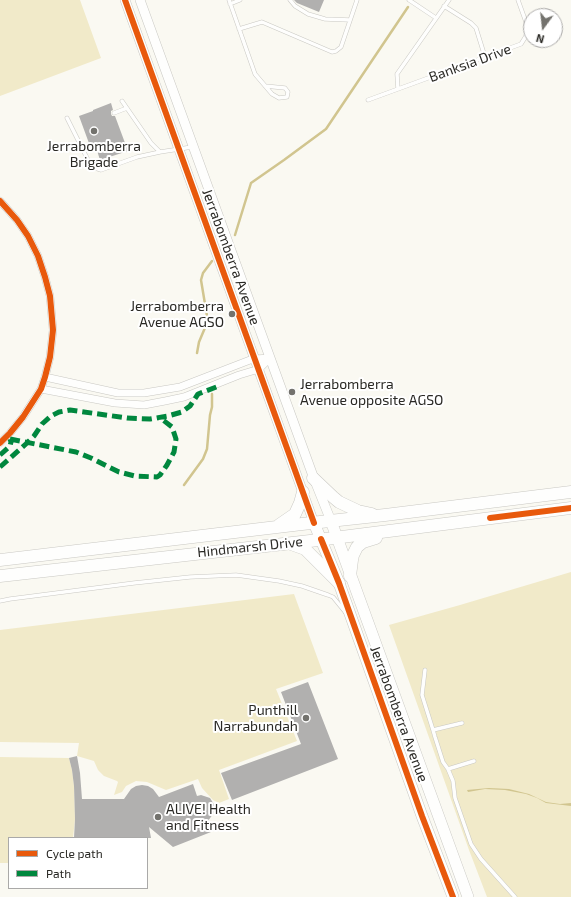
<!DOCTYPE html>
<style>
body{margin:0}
#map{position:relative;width:571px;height:897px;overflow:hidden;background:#faf9f2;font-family:"Exo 2",sans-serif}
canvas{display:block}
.legend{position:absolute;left:8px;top:837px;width:140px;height:52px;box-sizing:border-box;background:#fff;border:1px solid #aaa9a8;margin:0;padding:5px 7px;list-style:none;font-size:12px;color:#2a2925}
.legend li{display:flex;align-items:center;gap:8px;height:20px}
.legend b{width:20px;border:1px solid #aaa9a8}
.north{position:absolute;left:523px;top:8px;width:40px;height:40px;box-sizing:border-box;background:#fff;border:1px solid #aaa9a8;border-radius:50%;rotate:195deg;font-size:11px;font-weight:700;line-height:16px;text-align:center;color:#2a2925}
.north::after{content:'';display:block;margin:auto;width:14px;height:18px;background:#73726d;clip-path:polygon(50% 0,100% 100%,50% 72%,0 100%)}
</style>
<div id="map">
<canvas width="571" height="897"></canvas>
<ul class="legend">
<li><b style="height:5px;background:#e8590c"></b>Cycle path</li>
<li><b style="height:5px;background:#00873e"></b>Path</li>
</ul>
<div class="north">N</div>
</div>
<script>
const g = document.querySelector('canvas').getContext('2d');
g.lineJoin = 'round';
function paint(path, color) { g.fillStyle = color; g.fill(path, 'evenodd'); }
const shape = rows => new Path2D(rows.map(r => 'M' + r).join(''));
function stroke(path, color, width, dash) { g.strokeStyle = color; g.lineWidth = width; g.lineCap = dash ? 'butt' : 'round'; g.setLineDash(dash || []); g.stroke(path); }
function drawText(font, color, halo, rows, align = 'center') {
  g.font = font + ' "Exo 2",sans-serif'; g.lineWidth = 4; g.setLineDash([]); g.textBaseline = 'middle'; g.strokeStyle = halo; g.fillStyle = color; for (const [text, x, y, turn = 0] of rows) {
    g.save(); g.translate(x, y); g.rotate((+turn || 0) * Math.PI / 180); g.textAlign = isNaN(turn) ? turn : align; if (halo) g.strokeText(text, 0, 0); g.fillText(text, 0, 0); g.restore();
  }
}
paint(shape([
 [0,0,80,0,101,58,0,96],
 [571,572,571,897,487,897,469,850,389,625,460,605],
 [294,594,323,673,276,689,297,741,219,770,229,799,219,803,213,800,202,788,198,779,166,790,147,782,136,781,126,786,122,792,114,795,118,782,117,781,104,776,98,770,94,761,77,756,79,743,0,742,0,630],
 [0,757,69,758,72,770,74,786,75,819,73,838,9,838,9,863,0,863]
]), '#f1eac9');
paint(shape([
 [489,788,509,789,529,794,546,802,560,804,571,803,571,806,546,803,537,798,526,794,505,790,485,789,468,792,467,790]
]), '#d1c58f');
stroke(shape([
 [235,235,251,183,284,160,326,129,408,7],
 [197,353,199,342,207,323,207,316,201,280,203,273,212,261],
 [184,485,203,459,207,449,210,415,212,407,212,394]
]), '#d1c58f', 2.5);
paint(shape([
 [294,0,324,0,319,12,297,3],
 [111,103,113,110,111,111,111,114,112,116,115,116,128,151,100,160,95,144,90,146,79,116,93,111,93,110],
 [308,682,338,759,232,800,221,773,301,744,281,692],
 [77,756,80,773,82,799,124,799,131,789,136,786,142,785,148,786,153,789,159,797,193,784,197,796,201,795,210,798,215,806,213,814,208,821,211,832,173,847,149,827,151,838,74,838,75,819,74,786,72,770,69,758]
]), '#b1b0af');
const service = shape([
 [229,0,255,74,272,94,279,98,287,97,288,92,285,88,265,86],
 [290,0,295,6,308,14,325,19,350,20],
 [409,0,436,18],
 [230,4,240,0],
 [444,6,471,23,476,28,485,57],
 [239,29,262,22,332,52,336,51,341,47,357,0],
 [398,89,397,74,449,0],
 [368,100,521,44,526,36,527,25,518,0],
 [122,101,151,143,160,152],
 [114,113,127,108],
 [67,118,89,162,95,168,101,170,137,157,160,152,192,147],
 [0,601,10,599,134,583,190,577,236,575,279,581,302,586,328,595,333,597,346,613],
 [425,670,422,695,433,730],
 [462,723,433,730,435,737,443,762,448,769,453,781,455,798,471,844,481,859,515,897],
 [448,769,474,761]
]);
const minor = shape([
 [0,201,17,220,28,236,38,256,45,277,50,296,53,330,50,357,45,377,41,389,23,417,10,433,0,443],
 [45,377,118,393,144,393,180,387,250,360,255,359,270,358],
 [41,389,115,403,144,405,165,401,184,397,239,375,259,369,270,358]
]);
const tertiary = shape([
 [125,0,314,523],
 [140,0,313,476,331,521]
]);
const secondary = shape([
 [331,521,468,897],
 [314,523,339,583,422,816,453,897]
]);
const primary = shape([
 [313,478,333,497,339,502,358,511,372,514],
 [279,525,295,514,300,503,303,492],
 [291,544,305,549,339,583],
 [0,560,302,524,385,515,571,492],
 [0,576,310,541,571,508],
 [350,576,352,560,353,555,357,547,363,542,376,538]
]);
stroke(service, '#c9c8c3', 4.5);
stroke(minor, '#c9c8c3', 8);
stroke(tertiary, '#c9c8c3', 10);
stroke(secondary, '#c9c8c3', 12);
stroke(primary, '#c9c8c3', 13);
stroke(service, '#fefefd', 3.5);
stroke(minor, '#fefefd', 7);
stroke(tertiary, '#fefefd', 9);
stroke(secondary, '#fefefd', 11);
stroke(primary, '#fefefd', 12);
stroke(shape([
 [10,439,76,452,91,458,119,472,135,476,157,477,160,475,167,465,174,452,176,439,172,427,163,420,158,418],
 [0,455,10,446,11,442,10,439],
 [0,467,27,443,34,436,42,424,51,416,59,412,70,410,127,418,150,419,168,416,182,412,190,406,198,394,219,386]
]), '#00873e', 5, [10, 5]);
stroke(shape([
 [125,0,314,523],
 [0,201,17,220,28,236,38,256,45,277,50,296,53,330,50,357,45,377,41,389,23,417,10,433,0,443],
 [490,518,571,508],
 [321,539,339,583,422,816,453,897]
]), '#e8590c', 6);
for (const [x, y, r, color] of [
 [94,131,4,"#73726d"],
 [232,314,4,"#73726d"],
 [292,392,4,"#73726d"],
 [306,718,4,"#73726d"],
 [158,817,4,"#73726d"]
]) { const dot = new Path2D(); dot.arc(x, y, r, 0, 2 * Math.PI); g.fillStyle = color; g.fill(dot); stroke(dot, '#fff', 1.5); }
drawText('14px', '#2a2925', '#fff', [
 ["Banksia Drive",470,63,-20],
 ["Jerrabomberra Avenue",231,257,70],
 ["Hindmarsh Drive",250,547,-6],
 ["Jerrabomberra Avenue",399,714,70]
]);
drawText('14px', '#2a2925', '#fff', [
 ["Jerrabomberra",94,146,"center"],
 ["Brigade",94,162,"center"],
 ["Jerrabomberra",224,306],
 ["Avenue AGSO",224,322],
 ["Jerrabomberra",300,384,"left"],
 ["Avenue opposite AGSO",300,400,"left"],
 ["Punthill",298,710],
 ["Narrabundah",298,726],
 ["ALIVE! Health",166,809,"left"],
 ["and Fitness",166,825,"left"]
], 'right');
</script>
